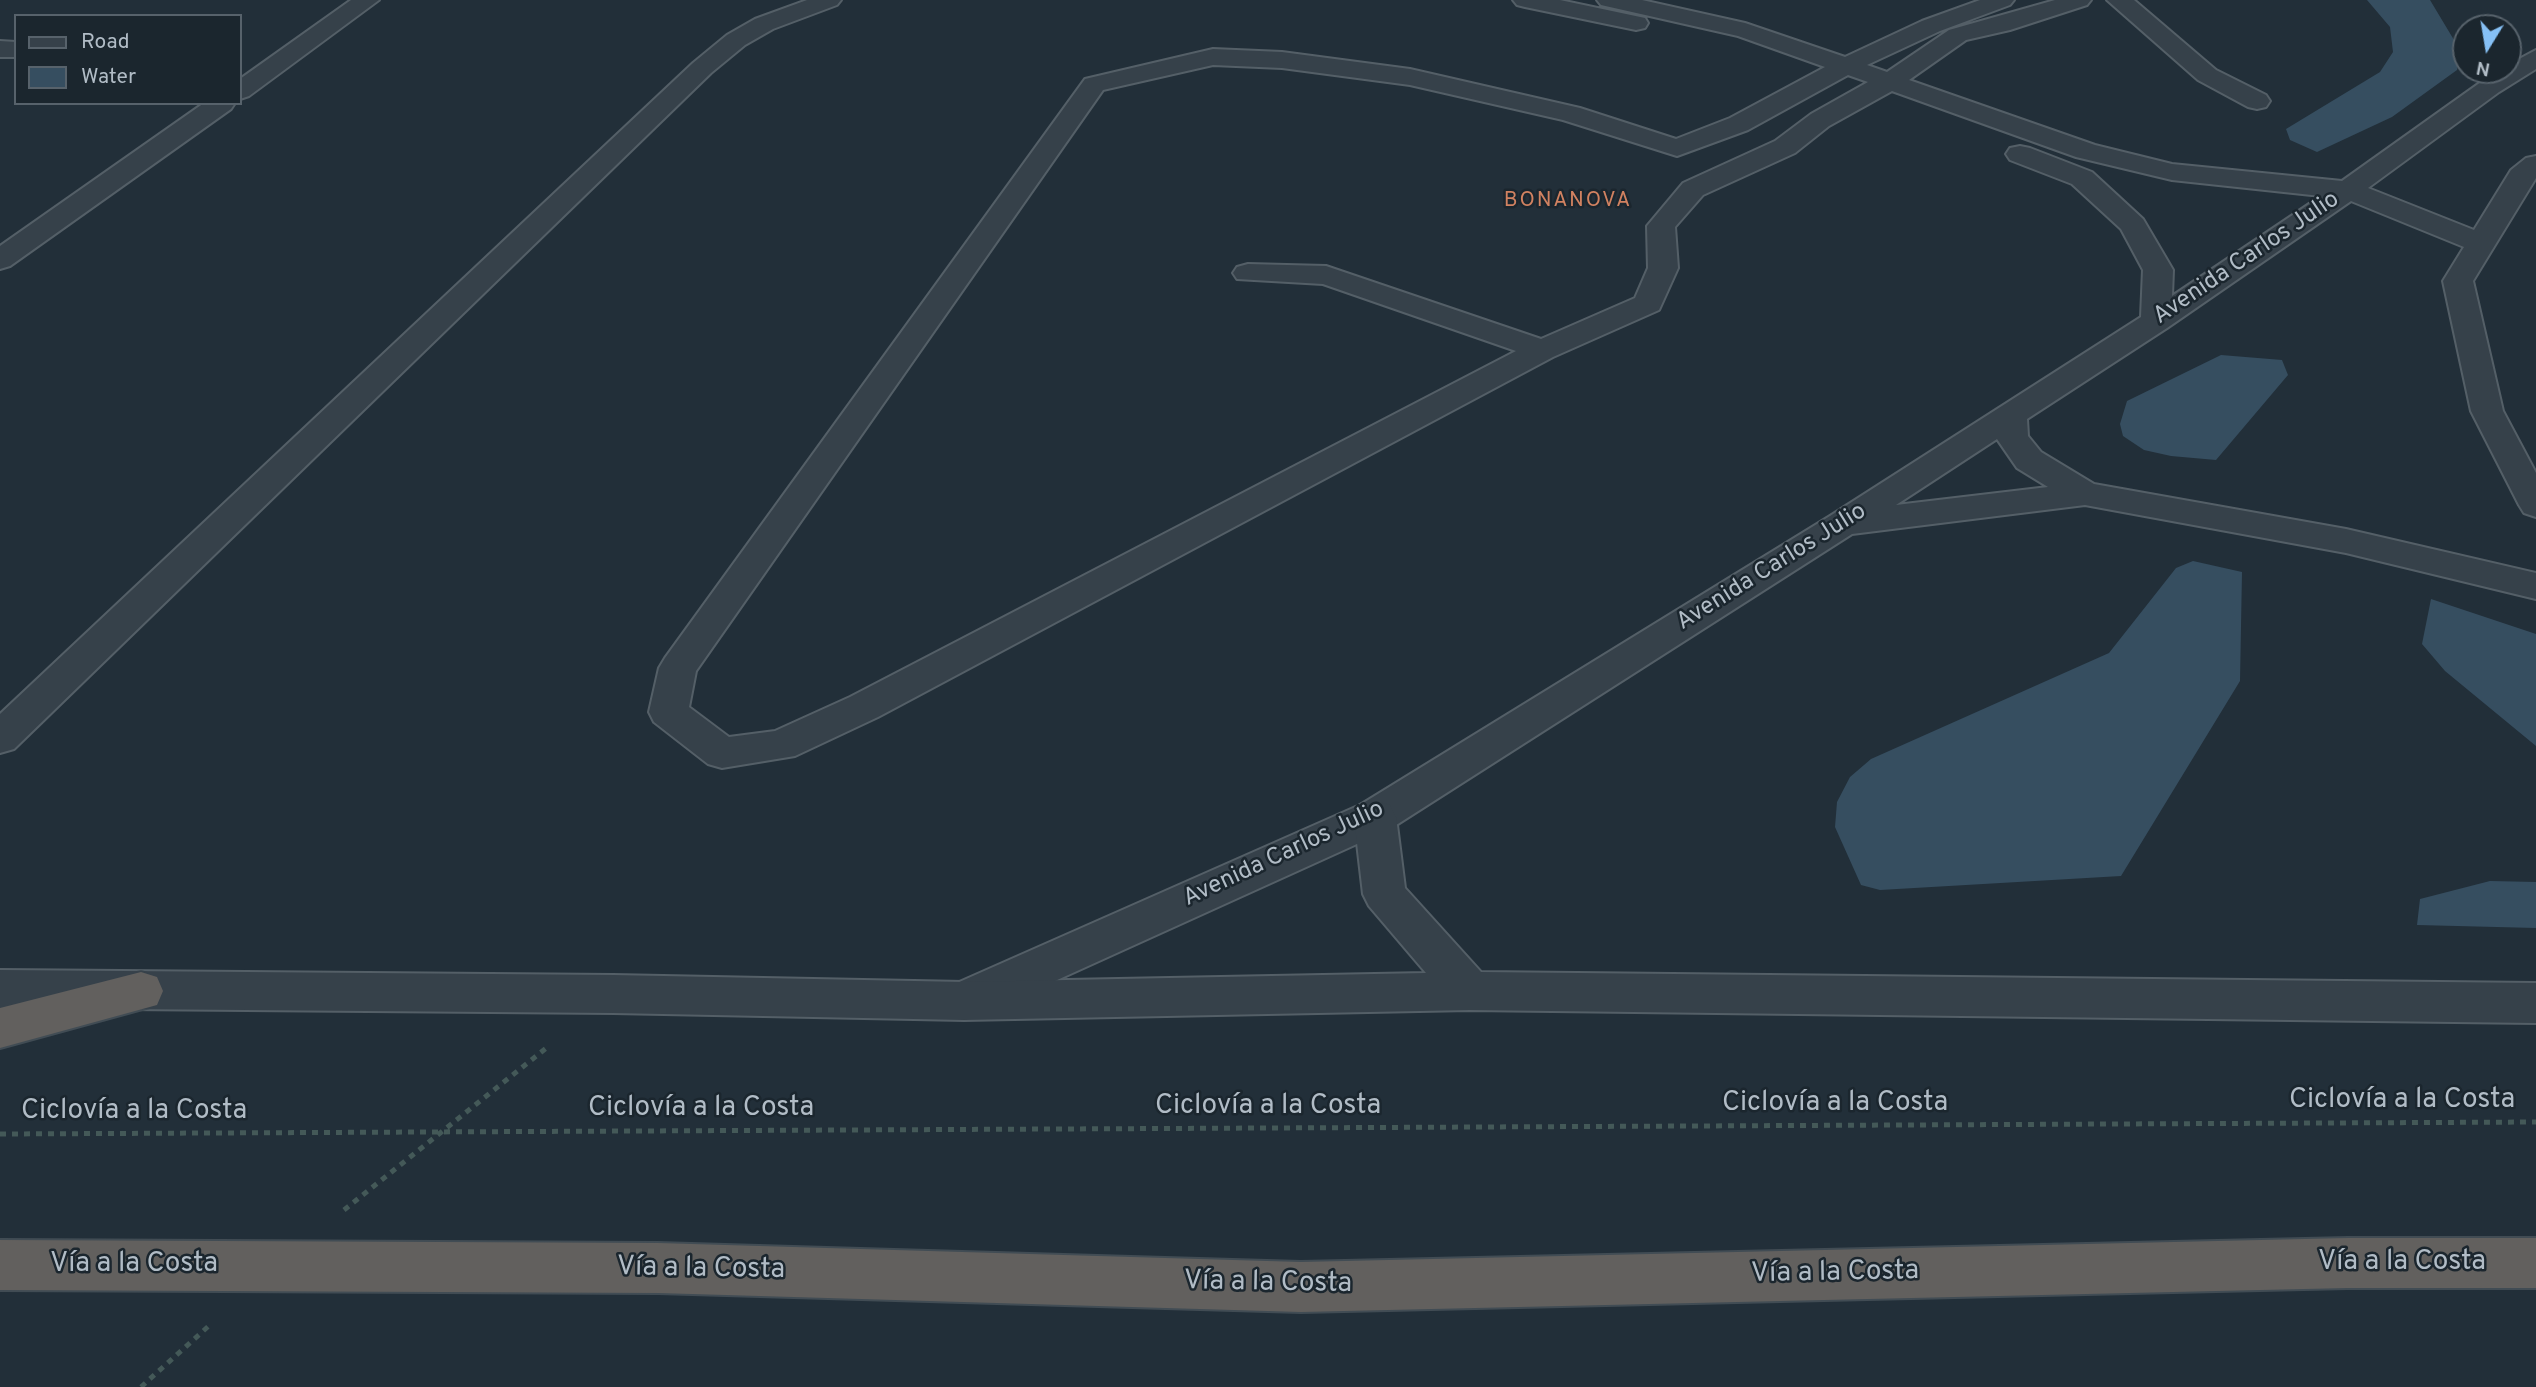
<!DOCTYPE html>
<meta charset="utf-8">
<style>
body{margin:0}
#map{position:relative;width:2536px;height:1387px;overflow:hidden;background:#222f39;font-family:Overpass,sans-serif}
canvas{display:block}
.legend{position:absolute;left:14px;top:14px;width:228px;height:91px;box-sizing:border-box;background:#1b262e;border:2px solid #57626b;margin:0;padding:9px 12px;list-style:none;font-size:21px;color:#b1bcc6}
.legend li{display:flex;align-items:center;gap:14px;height:35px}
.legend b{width:35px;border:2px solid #57626b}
.north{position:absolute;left:2452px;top:14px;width:70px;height:70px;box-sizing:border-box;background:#1b262e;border:2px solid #57626b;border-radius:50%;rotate:191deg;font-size:19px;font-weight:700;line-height:28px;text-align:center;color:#b1bcc6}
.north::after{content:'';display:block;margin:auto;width:24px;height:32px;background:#86c0f5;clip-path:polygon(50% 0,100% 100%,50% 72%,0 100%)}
</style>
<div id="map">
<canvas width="2536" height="1387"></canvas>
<ul class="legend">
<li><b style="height:9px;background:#36414a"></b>Road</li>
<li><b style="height:19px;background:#364e60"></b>Water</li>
</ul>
<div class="north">N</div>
</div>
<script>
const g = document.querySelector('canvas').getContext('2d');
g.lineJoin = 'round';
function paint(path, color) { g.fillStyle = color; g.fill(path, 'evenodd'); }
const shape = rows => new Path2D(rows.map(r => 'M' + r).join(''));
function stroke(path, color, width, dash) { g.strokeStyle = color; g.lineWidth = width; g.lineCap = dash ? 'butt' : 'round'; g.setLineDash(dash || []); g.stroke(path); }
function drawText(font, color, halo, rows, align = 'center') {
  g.font = font + ' Overpass,sans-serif'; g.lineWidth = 5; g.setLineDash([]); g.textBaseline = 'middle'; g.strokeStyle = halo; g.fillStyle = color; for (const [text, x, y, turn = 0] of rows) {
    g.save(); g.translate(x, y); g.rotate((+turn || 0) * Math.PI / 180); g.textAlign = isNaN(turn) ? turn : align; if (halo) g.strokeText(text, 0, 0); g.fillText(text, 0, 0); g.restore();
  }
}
paint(shape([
 [2367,0,2430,0,2460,50,2457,70,2392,117,2317,152,2290,140,2286,129,2380,72,2393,52,2390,27],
 [2221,355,2282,360,2288,375,2216,460,2171,456,2144,450,2123,436,2120,424,2127,401],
 [2193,561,2242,572,2240,681,2121,876,1880,890,1861,885,1835,827,1837,802,1850,777,1871,759,2109,653,2176,568],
 [2431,599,2536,634,2536,746,2445,671,2422,644],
 [2490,881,2536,882,2536,928,2417,925,2420,899]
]), '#364e60');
const minor = shape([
 [351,0,379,0,249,96,240,99,240,79,351,0],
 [807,0,841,0,837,5,773,29,745,45,711,73,14,749,0,753,0,714,693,63,727,35,755,19,807,0],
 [1513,0,1560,0,1645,18,1648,23,1645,28,1636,30,1525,7,1517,5,1513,0],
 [1597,0,1642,0,1745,23,1845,57,1922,21,1980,0,2014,0,2010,5,1940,31,1867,65,1887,72,1949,30,2055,0,2091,0,2087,5,2010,30,1966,40,1909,80,2095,145,2172,164,2342,181,2481,82,2499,70,2508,70,2508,65,2536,50,2536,69,2499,92,2368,188,2474,230,2511,170,2526,158,2536,156,2536,178,2473,281,2503,411,2536,473,2536,517,2524,513,2519,505,2471,411,2443,281,2464,247,2351,201,2167,328,2027,419,2028,436,2041,452,2094,484,2346,529,2536,573,2536,599,2346,553,2085,505,1852,534,1390,829,980,1015,964,1020,948,1015,942,1001,948,987,1360,805,1830,516,2141,317,2143,270,2121,229,2072,184,2010,160,2006,154,2010,148,2020,146,2030,148,2092,172,2143,219,2173,270,2172,296,2321,196,2172,180,2076,157,1892,91,1829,126,1795,153,1703,195,1675,227,1678,268,1659,310,1553,357,878,717,795,756,722,768,708,764,654,722,649,712,659,668,665,658,1085,79,1213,49,1282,52,1410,69,1580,108,1676,139,1730,118,1825,67,1738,36,1601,5,1597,0],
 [1213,65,1282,68,1410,85,1563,120,1677,156,1748,130,1848,75,1868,82,1811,114,1775,141,1683,183,1647,226,1648,268,1635,298,1541,339,1326,266,1248,264,1237,267,1233,273,1237,279,1323,284,1516,351,850,697,775,731,729,737,689,707,696,671,1103,90,1213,65],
 [1997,439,2017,468,2048,487,1896,505,1997,439],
 [2107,0,2134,0,2216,70,2266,95,2270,101,2266,107,2257,109,2248,107,2198,80,2107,0],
 [0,41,16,42,16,57,0,57,0,41],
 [204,103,235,103,231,109,10,266,0,269,0,246,204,103]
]);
const tertiary = shape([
 [1375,801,1390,805,1396,817,1405,888,1481,972,2536,983,2536,1023,1470,1010,964,1020,613,1013,0,1008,0,970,613,975,964,982,1426,973,1369,906,1363,894,1354,817,1360,805,1375,801]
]);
const trunk = shape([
 [141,972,157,977,163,991,157,1005,0,1048,0,1008,141,972],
 [2348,1238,2536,1238,2536,1288,2348,1288,1301,1312,658,1293,0,1290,0,1240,658,1243,1301,1262,2348,1238]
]);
stroke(minor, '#545f67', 4);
stroke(tertiary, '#545f67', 4);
stroke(trunk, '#414c54', 4);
stroke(shape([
 [0,1134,2536,1122],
 [344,1210,550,1045],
 [141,1387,212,1323]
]), '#445958', 5, [6, 6]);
paint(minor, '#36414a');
paint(tertiary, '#36414a');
paint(trunk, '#62605e');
g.letterSpacing = '2px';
drawText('21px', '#d18261', '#1b262e', [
 ["BONANOVA",1568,202]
]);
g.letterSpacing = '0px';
drawText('24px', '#b1bcc6', '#1b262e', [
 ["Avenida Carlos Julio",2247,259,-34],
 ["Avenida Carlos Julio",1772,568,-32],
 ["Avenida Carlos Julio",1284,855,-25]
]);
drawText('28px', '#b1bcc6', '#1b262e', [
 ["Ciclovía a la Costa",2402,1101],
 ["Ciclovía a la Costa",1835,1104],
 ["Ciclovía a la Costa",1268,1107],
 ["Ciclovía a la Costa",701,1109],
 ["Ciclovía a la Costa",134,1112],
 ["Vía a la Costa",2402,1263],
 ["Vía a la Costa",134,1265],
 ["Vía a la Costa",701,1270,1],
 ["Vía a la Costa",1835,1274,-1],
 ["Vía a la Costa",1268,1284,1]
]);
</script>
